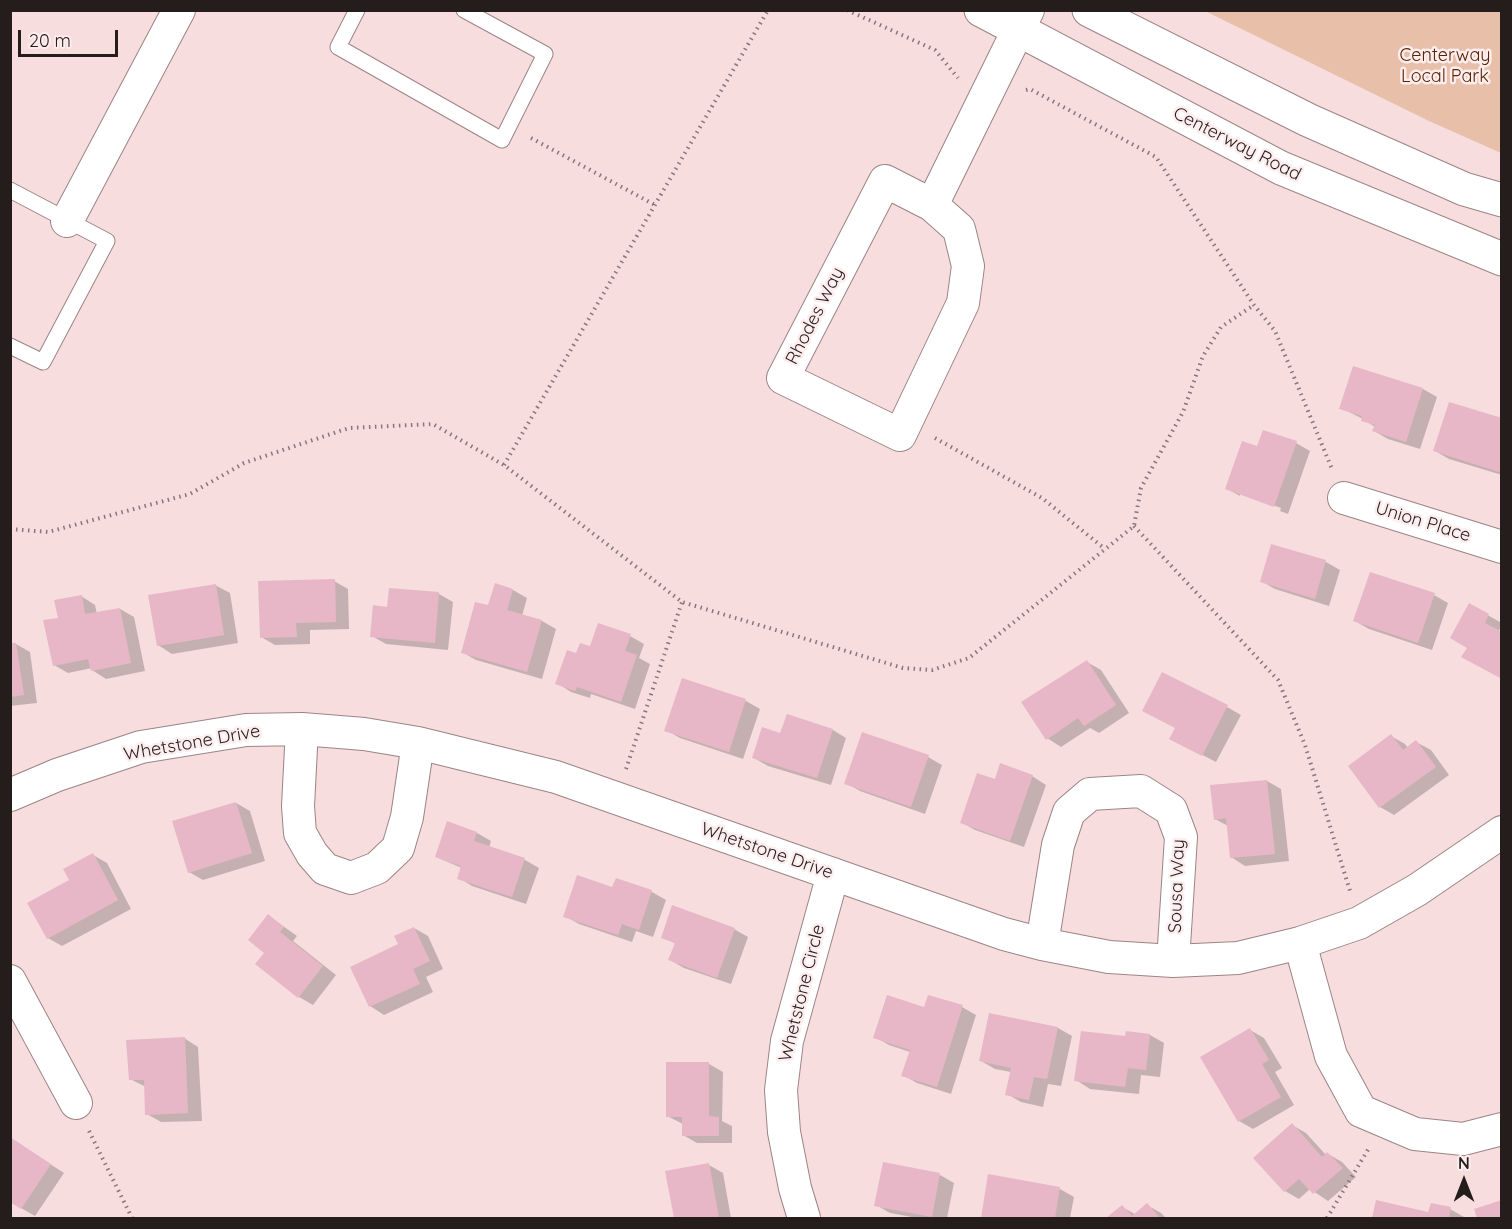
<!DOCTYPE html>
<style>
body{margin:0}
#map{position:relative;width:1512px;height:1229px;overflow:hidden;background:#f7ddde;font-family:Quicksand,sans-serif}
canvas{display:block}
.frame{position:absolute;inset:0;border:12px solid #251c1c;pointer-events:none}
.north{position:absolute;left:1434px;top:1151px;width:60px;height:60px;-webkit-text-stroke:4px #fdedee;paint-order:stroke;rotate:0deg;font-size:16px;font-weight:700;line-height:24px;text-align:center;color:#251c1c}
.north::after{content:'';display:block;margin:auto;width:21px;height:27px;background:#251c1c;clip-path:polygon(50% 0,100% 100%,50% 72%,0 100%)}
.scale{position:absolute;left:18px;top:30px;width:100px;height:27px;box-sizing:border-box;border:3px solid #251c1c;border-top:0;padding-left:8px;font-size:18px;line-height:21px;white-space:nowrap;color:#251c1c;-webkit-text-stroke:4px #fdedee;paint-order:stroke}
</style>
<div id="map">
<canvas width="1512" height="1229"></canvas>
<div class="frame"></div>
<div class="north">N</div>
<div class="scale">20 m</div>
</div>
<script>
const g = document.querySelector('canvas').getContext('2d');
g.lineJoin = 'round';
function paint(path, color) { g.fillStyle = color; g.fill(path, 'evenodd'); }
const shape = rows => new Path2D(rows.map(r => 'M' + r).join(''));
function stroke(path, color, width, dash) { g.strokeStyle = color; g.lineWidth = width; g.lineCap = dash ? 'butt' : 'round'; g.setLineDash(dash || []); g.stroke(path); }
function drawText(font, color, halo, rows, align = 'center') {
  g.font = font + ' Quicksand,sans-serif'; g.lineWidth = 5; g.setLineDash([]); g.textBaseline = 'middle'; g.strokeStyle = halo; g.fillStyle = color; for (const [text, x, y, turn = 0] of rows) {
    g.save(); g.translate(x, y); g.rotate((+turn || 0) * Math.PI / 180); g.textAlign = isNaN(turn) ? turn : align; if (halo) g.strokeText(text, 0, 0); g.fillText(text, 0, 0); g.restore();
  }
}
paint(shape([
 [1205,11,1501,11,1501,153,1429,121]
]), '#e8bfa8');
paint(shape([
 [1354,368,1423,389,1437,397,1420,449,1388,439,1374,431,1375,427,1363,419,1341,408],
 [1502,420,1502,475,1449,459,1435,451],
 [1296,443,1310,451,1288,514,1240,496,1280,511,1281,508,1240,493,1240,496,1227,489,1258,448],
 [1272,546,1326,562,1340,570,1329,606,1275,589,1261,581],
 [334,581,348,589,349,629,310,630,310,644,275,645,261,637],
 [215,585,230,593,238,643,172,654,158,645],
 [390,589,439,594,453,602,448,650,386,644,372,636,389,609],
 [513,590,527,598,522,616,542,621,556,629,542,679,476,660,462,652,489,607],
 [1434,595,1448,603,1432,650,1369,629,1355,621],
 [81,596,95,605,97,614,120,609,134,617,145,671,106,679,92,670,92,668,68,673,54,665,60,619],
 [1469,605,1502,623,1502,625,1498,632,1469,647],
 [599,625,630,636,644,644,639,658,650,664,635,709,591,694,590,698,571,692,557,683,577,655,591,648],
 [16,644,30,652,37,703,10,706,10,645],
 [1087,662,1101,670,1129,713,1099,733,1090,728,1061,747,1047,738],
 [683,679,746,701,760,709,743,759,680,738,666,730],
 [1227,707,1241,715,1216,762,1185,746,1176,728],
 [833,730,846,738,831,785,768,766,754,758],
 [1391,736,1405,744,1408,748,1416,742,1431,750,1449,775,1394,815,1380,807],
 [928,757,942,765,925,814,860,791,846,783],
 [1032,776,1046,785,1024,847,975,830,961,822,996,781],
 [1267,781,1281,789,1289,861,1245,866,1231,857,1228,826,1215,819],
 [236,803,250,811,265,861,203,880,189,872],
 [448,823,477,833,491,841,489,848,525,860,539,868,526,904,472,886,459,878,462,868,436,857],
 [93,855,107,863,131,909,62,946,48,938,71,881],
 [616,880,652,892,666,900,653,937,636,931,632,942,579,924,565,916,613,889],
 [269,916,297,936,293,941,336,975,313,1005,299,997,266,952],
 [414,928,428,936,443,969,426,977,433,992,384,1015,370,1006,400,945],
 [734,929,748,937,731,984,684,968,670,960,676,944,663,937],
 [962,1007,976,1015,951,1094,917,1083,903,1075,910,1052,889,1045,875,1037],
 [1058,1028,1072,1036,1061,1086,1048,1084,1043,1107,1021,1102,1007,1094,1011,1072,995,1069,981,1061],
 [1250,1030,1264,1038,1282,1068,1275,1072,1294,1105,1253,1129,1239,1121],
 [1128,1032,1150,1035,1164,1043,1160,1077,1141,1075,1139,1094,1090,1089,1076,1080,1127,1038],
 [184,1038,198,1047,202,1121,161,1122,147,1114,146,1087,130,1079],
 [709,1064,723,1072,722,1121,732,1126,732,1143,697,1143,683,1135,683,1124,667,1116],
 [1292,1125,1306,1133,1326,1155,1328,1154,1342,1162,1356,1177,1328,1201,1310,1189,1299,1199,1285,1191,1255,1158],
 [10,1138,64,1173,35,1216,21,1208],
 [709,1165,723,1173,731,1218,675,1218,667,1172],
 [940,1175,954,1183,947,1218,917,1218,890,1213,876,1205],
 [989,1176,1060,1189,1074,1197,1070,1218,982,1218],
 [1377,1202,1430,1213,1450,1209,1464,1217,1464,1218,1373,1218],
 [1147,1205,1161,1213,1166,1218,1108,1218,1122,1207,1135,1214]
]), '#0003');
paint(shape([
 [1353,366,1423,388,1406,442,1372,431,1375,425,1361,421,1362,416,1339,409],
 [1449,402,1502,418,1502,464,1499,472,1433,451],
 [1263,430,1297,441,1274,507,1225,489,1242,441,1257,446],
 [1271,544,1326,560,1315,599,1260,582],
 [1370,572,1435,593,1418,643,1353,621],
 [335,579,336,622,296,623,297,637,260,638,258,581],
 [495,583,513,589,507,610,542,620,527,672,461,653,475,602,488,605],
 [216,584,224,635,157,646,148,595],
 [389,588,439,592,435,643,370,637,373,605,387,607],
 [82,595,85,614,120,608,131,663,91,671,88,659,53,666,43,620,58,618,54,600],
 [1469,603,1489,614,1485,623,1502,632,1502,679,1461,657,1467,648,1450,638],
 [598,623,631,634,625,651,637,655,621,702,577,687,575,691,555,684,567,650,576,653,580,643,590,646],
 [10,643,16,643,24,695,10,697],
 [1087,660,1116,705,1084,726,1078,718,1046,740,1021,702],
 [1162,672,1228,705,1202,756,1169,739,1175,728,1142,711],
 [682,678,746,699,729,752,664,731],
 [787,714,833,729,817,778,752,758,762,727,780,733],
 [862,732,929,755,911,807,844,784],
 [1391,734,1403,750,1416,740,1436,767,1379,808,1348,766],
 [1000,763,1033,775,1010,841,960,823,977,773,995,779],
 [1267,780,1275,854,1230,858,1226,818,1214,820,1210,785],
 [236,802,252,853,188,873,172,821],
 [447,821,477,832,474,841,525,858,512,897,457,879,461,866,435,857],
 [93,853,118,900,47,939,27,903,69,880,63,869],
 [577,875,612,887,616,878,652,890,639,930,622,924,618,935,563,917],
 [672,905,735,928,717,978,668,960,675,943,661,938],
 [268,914,284,927,280,932,323,966,298,998,255,964,264,953,248,940],
 [414,927,430,961,413,969,420,984,369,1007,350,967,398,944,394,936],
 [887,995,924,1007,928,995,963,1005,937,1087,901,1076,910,1050,873,1038],
 [989,1013,1058,1027,1047,1079,1034,1077,1029,1100,1005,1095,1011,1068,979,1061],
 [1250,1028,1269,1060,1262,1064,1281,1097,1238,1122,1200,1057],
 [1081,1031,1125,1036,1126,1031,1150,1034,1146,1070,1128,1068,1125,1087,1074,1081],
 [185,1037,188,1113,145,1115,144,1080,129,1080,126,1040],
 [666,1062,709,1062,709,1116,719,1117,719,1136,682,1136,682,1117,666,1117],
 [1292,1123,1322,1157,1327,1152,1343,1168,1313,1194,1299,1179,1284,1192,1253,1158],
 [10,1137,51,1164,21,1209,10,1202],
 [883,1162,940,1173,932,1217,874,1206],
 [709,1163,719,1218,674,1218,665,1171],
 [988,1174,1060,1187,1055,1218,981,1218],
 [1376,1200,1428,1212,1431,1203,1451,1207,1449,1218,1372,1218],
 [1502,1200,1502,1218,1477,1218,1474,1209],
 [1147,1203,1160,1218,1106,1218,1122,1205,1132,1216]
]), '#e7b7c7');
const service = shape([
 [357,10,338,47,502,140,545,54,464,10],
 [10,190,107,241,43,362,10,346]
]);
const minor = shape([
 [885,181,932,205,959,229,968,266,963,303,900,435,783,378,885,181],
 [932,205,1028,10],
 [67,221,179,10],
 [1344,498,1502,547],
 [302,729,298,806,300,833,312,854,325,869,351,878,377,868,398,848,407,817,418,743],
 [10,795,57,775,141,747,246,730,302,729,364,734,418,743,556,777,1004,934,1042,944,1109,957,1173,961,1238,958,1300,943,1359,923,1417,890,1502,832],
 [1300,943,1331,1056,1361,1111,1415,1134,1463,1139,1502,1129],
 [1042,944,1058,845,1069,812,1090,794,1141,791,1171,810,1181,837,1173,961],
 [10,981,76,1103],
 [804,1218,795,1188,784,1132,781,1090,787,1041,833,874]
]);
const tertiary = shape([
 [981,10,1281,168,1502,259],
 [1089,10,1308,120,1464,189,1502,200]
]);
stroke(service, '#9c8486', 17);
stroke(minor, '#9c8486', 34);
stroke(tertiary, '#9c8486', 35);
stroke(shape([
 [847,10,935,50,958,78],
 [1026,90,1030,89,1156,157,1254,305,1275,331,1332,469],
 [531,138,655,205],
 [935,438,1042,498,1105,549],
 [504,465,768,10],
 [1134,526,1278,680,1305,745,1350,891],
 [10,529,48,532,190,494,244,463,349,428,433,424,504,465,682,602,903,668,932,670,969,658,1134,526,1141,488,1183,412,1203,356,1221,327,1254,305],
 [626,769,682,602],
 [89,1131,132,1218],
 [1327,1218,1369,1148]
]), '#887778', 4, [1.5, 4.5]);
stroke(service, '#fff', 15);
stroke(minor, '#fff', 32);
stroke(tertiary, '#fff', 33);
drawText('18px', '#592500', '#fdedee', [
 ["Centerway",1445,56],
 ["Local Park",1445,77]
]);
drawText('18px', '#251c1c', '#fdedee', [
 ["Centerway Road",1237,144,27],
 ["Rhodes Way",815,316,-63],
 ["Union Place",1423,522,17],
 ["Whetstone Drive",192,743,-10],
 ["Whetstone Drive",767,851,19],
 ["Sousa Way",1177,886,-88],
 ["Whetstone Circle",802,993,-76]
]);
</script>
